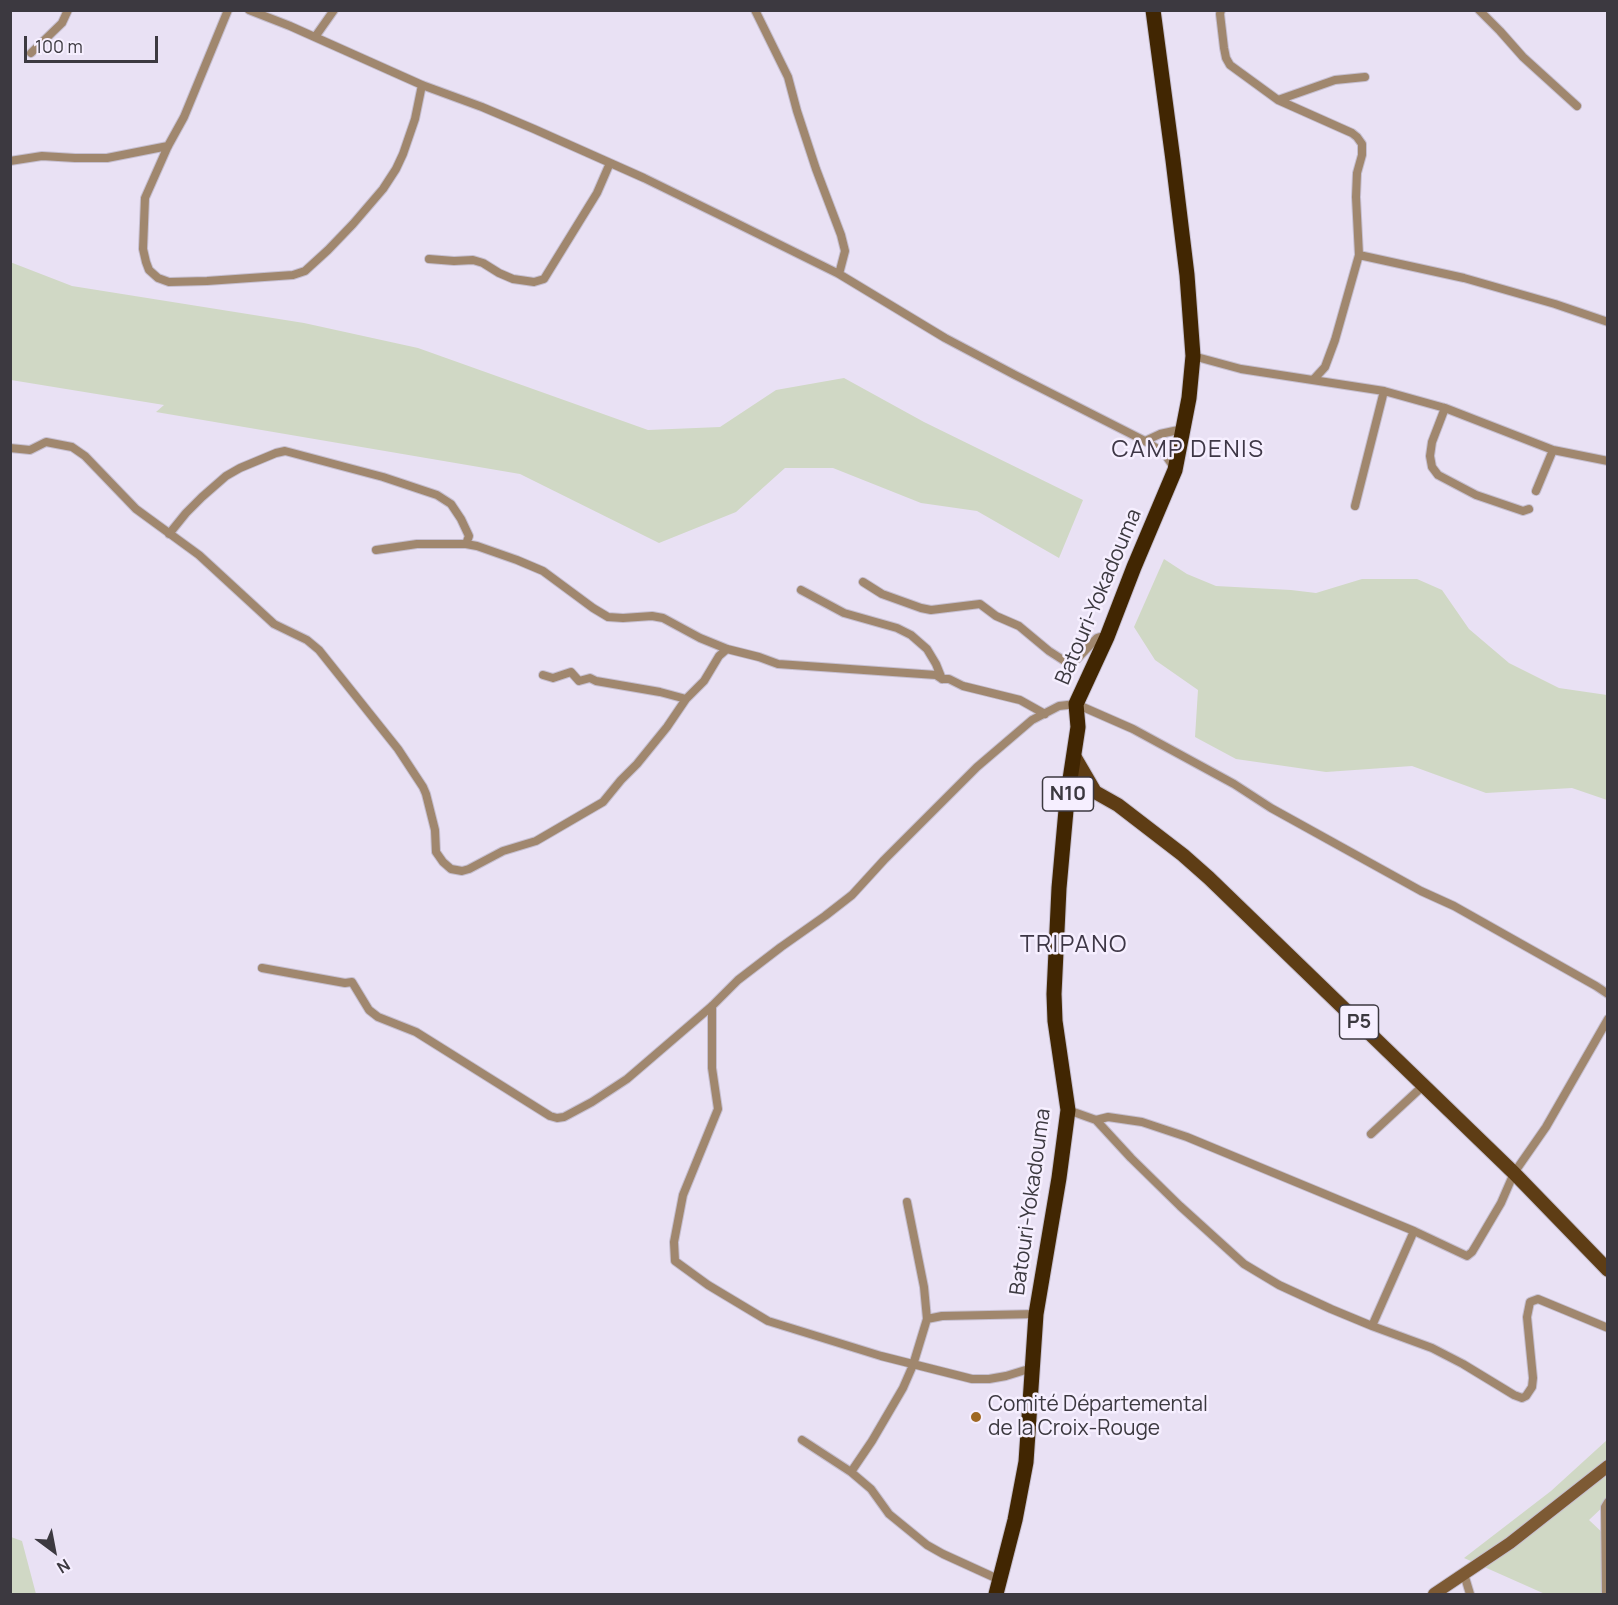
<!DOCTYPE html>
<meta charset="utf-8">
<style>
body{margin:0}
#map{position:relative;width:1618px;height:1605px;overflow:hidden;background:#e9e1f4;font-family:Manrope,sans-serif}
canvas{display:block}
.frame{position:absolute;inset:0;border:12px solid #3c3940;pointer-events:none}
.north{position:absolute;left:24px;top:1521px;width:60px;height:60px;-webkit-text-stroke:4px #f6efff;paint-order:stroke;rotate:148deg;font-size:16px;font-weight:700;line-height:24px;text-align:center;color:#3c3940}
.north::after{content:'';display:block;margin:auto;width:21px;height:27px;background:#3c3940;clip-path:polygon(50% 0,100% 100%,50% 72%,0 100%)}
.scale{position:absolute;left:24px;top:36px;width:134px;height:27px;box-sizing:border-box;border:3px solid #3c3940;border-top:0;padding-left:8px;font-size:18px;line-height:21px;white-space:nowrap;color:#3c3940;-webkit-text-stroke:4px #f6efff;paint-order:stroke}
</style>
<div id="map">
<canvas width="1618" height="1605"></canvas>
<div class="frame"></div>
<div class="north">N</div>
<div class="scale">100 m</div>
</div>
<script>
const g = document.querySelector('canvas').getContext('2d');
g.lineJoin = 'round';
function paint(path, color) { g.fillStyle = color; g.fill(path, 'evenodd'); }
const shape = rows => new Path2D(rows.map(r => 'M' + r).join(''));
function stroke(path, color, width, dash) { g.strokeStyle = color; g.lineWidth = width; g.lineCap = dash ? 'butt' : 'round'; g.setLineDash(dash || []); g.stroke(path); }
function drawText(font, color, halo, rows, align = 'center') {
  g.font = font + ' Manrope,sans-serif'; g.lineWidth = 5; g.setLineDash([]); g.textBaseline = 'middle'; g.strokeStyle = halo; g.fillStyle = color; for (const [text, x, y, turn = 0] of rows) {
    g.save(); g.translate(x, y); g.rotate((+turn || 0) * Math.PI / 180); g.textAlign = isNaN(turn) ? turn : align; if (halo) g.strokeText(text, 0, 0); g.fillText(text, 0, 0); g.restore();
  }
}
paint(shape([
 [10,262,72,286,304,323,418,348,648,430,720,427,776,390,844,378,924,422,1083,500,1059,558,977,511,921,503,833,468,785,468,736,512,659,543,520,474,156,412,164,405,11,380],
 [1164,559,1187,574,1216,586,1291,590,1316,593,1362,579,1417,579,1442,590,1469,629,1509,663,1559,688,1607,695,1607,800,1572,788,1486,793,1412,766,1326,772,1236,759,1195,737,1198,690,1155,660,1134,627],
 [1607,1440,1607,1503,1589,1520,1607,1537,1607,1594,1545,1594,1464,1558,1551,1491],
 [11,1537,22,1541,36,1594,11,1594]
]), '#d0d8c5');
const street = shape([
 [228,10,184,117,168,146,145,198,143,249,146,262,149,270,158,278,169,282,207,281,293,275,305,271,328,250,353,224,383,189,396,169,403,154,415,119,422,85],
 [249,10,290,26,422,85,482,107,534,129,644,178,734,222,839,274,945,338,1015,375,1145,441,1164,453,1175,469],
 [755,10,788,77,797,111,816,169,841,235,845,251,839,274],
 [1221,10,1220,14,1224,48,1226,58,1230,65,1278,100,1352,133,1357,137,1362,144,1362,155,1357,173,1356,197,1359,255,1335,340,1325,367,1314,379],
 [1479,10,1500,31,1523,57,1577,106],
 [315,37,334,10],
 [31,53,62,23,68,10],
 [1278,100,1335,80,1365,77],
 [10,161,42,156,75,158,107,158,168,146],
 [1359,255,1464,278,1555,304,1608,322],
 [429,259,454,261,473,260,483,263,499,273,513,279,534,282,544,279,597,193,610,163],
 [1193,356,1241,369,1384,391,1445,408,1553,450,1608,461],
 [1445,408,1432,442,1430,456,1432,467,1438,475,1476,495,1523,511,1529,509],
 [1145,441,1160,434,1183,429],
 [10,448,30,450,46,442,72,447,85,456,136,509,199,555,274,624,307,640,319,650,398,749,423,787,426,794,435,830,436,852,443,862,451,869,462,871,469,869,503,851,536,841,603,802,621,780,637,764,667,727,686,699],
 [1536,491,1553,450],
 [1355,506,1384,391],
 [169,534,186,513,202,497,226,476,240,468,276,453,285,451,383,477,437,495,451,504,461,519,469,536,466,544],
 [376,550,417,544,466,544,477,546,517,560,543,571,593,608,608,617,623,618,652,616,663,618,700,638,727,649,759,657,778,664,936,675,942,679],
 [863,582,882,594,921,608,931,610,980,604,996,616,1019,626,1049,651,1063,660,1070,663,1077,659,1097,638,1100,637,1107,637],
 [801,590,844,613,897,628,911,635,927,649,936,664,942,679,949,679,963,686,1020,700,1045,714],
 [543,675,553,678,571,672,579,681,590,678,596,681,660,692,686,699,704,681,719,656,727,649],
 [262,968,345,983,352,982,369,1010,378,1017,416,1032,550,1116,557,1118,564,1117,592,1102,627,1079,712,1006,738,980,781,947,825,916,852,895,884,860,977,767,1032,720,1059,706,1076,704,1133,729,1234,784,1271,808,1421,891,1454,906,1596,986,1608,994],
 [712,1006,712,1068,718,1109,683,1195,674,1242,675,1261,708,1285,768,1321,881,1356,972,1379,989,1379,1006,1376,1032,1368],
 [1068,1110,1096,1120,1131,1158,1180,1206,1244,1264,1279,1285,1331,1309,1372,1326,1432,1348,1463,1364,1514,1395,1522,1398,1526,1396,1532,1387,1533,1378,1527,1317,1530,1302,1538,1299,1608,1328],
 [1096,1120,1108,1117,1142,1122,1187,1137,1414,1231,1467,1256,1472,1252,1478,1242,1501,1203,1514,1173,1546,1127,1608,1019],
 [1371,1134,1424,1085],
 [927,1319,942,1316,1036,1314],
 [1372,1326,1414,1231],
 [802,1440,851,1472,871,1489,889,1514,927,1545,943,1554,1000,1580],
 [851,1472,872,1441,903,1388,913,1365,927,1319,924,1287,907,1202],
 [1464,1574,1470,1594],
 [1606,1594,1605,1507,1608,1502]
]);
const secondary = shape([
 [1434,1594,1510,1543,1608,1466]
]);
const primary = shape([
 [1074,756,1095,792,1118,805,1183,855,1209,878,1514,1173,1608,1270],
 [1067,799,1095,792]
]);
const highway = shape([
 [996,1594,1015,1520,1026,1462,1036,1314,1059,1178,1068,1110,1055,1021,1054,994,1059,888,1067,799,1078,727,1076,704,1107,637,1134,567,1175,470,1189,398,1193,356,1187,275,1173,160,1153,10]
]);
stroke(street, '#c6bfd0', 10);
stroke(secondary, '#c6bfd0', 14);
stroke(primary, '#c6bfd0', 16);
stroke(highway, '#c6bfd0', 17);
stroke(street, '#a0876e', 8);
stroke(secondary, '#7d5a34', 12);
stroke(primary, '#5e3d15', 14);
stroke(highway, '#412602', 15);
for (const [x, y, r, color] of [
 [976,1417,6,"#9f6823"]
]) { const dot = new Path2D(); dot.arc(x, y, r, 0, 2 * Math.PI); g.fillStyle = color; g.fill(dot); stroke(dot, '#f6efff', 2); }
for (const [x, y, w] of [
 [1068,794,51],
 [1359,1022,39]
]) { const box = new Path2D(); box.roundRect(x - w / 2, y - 17, w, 34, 4.5); g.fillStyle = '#f6efff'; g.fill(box); stroke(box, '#3c3940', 1.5); }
drawText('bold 20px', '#3c3940', null, [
 ["N10",1068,794],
 ["P5",1359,1022]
]);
drawText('21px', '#3c3940', '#f6efff', [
 ["Batouri-Yokadouma",1099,597,-67],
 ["Batouri-Yokadouma",1031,1202,-82]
]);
drawText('21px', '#3c3940', '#f6efff', [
 ["Comité Départemental",988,1405],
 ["de la Croix-Rouge",988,1429]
], 'left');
g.letterSpacing = '1.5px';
drawText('24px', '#3e3746', '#f6efff', [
 ["CAMP DENIS",1188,450],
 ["TRIPANO",1074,945]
]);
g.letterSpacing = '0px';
</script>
